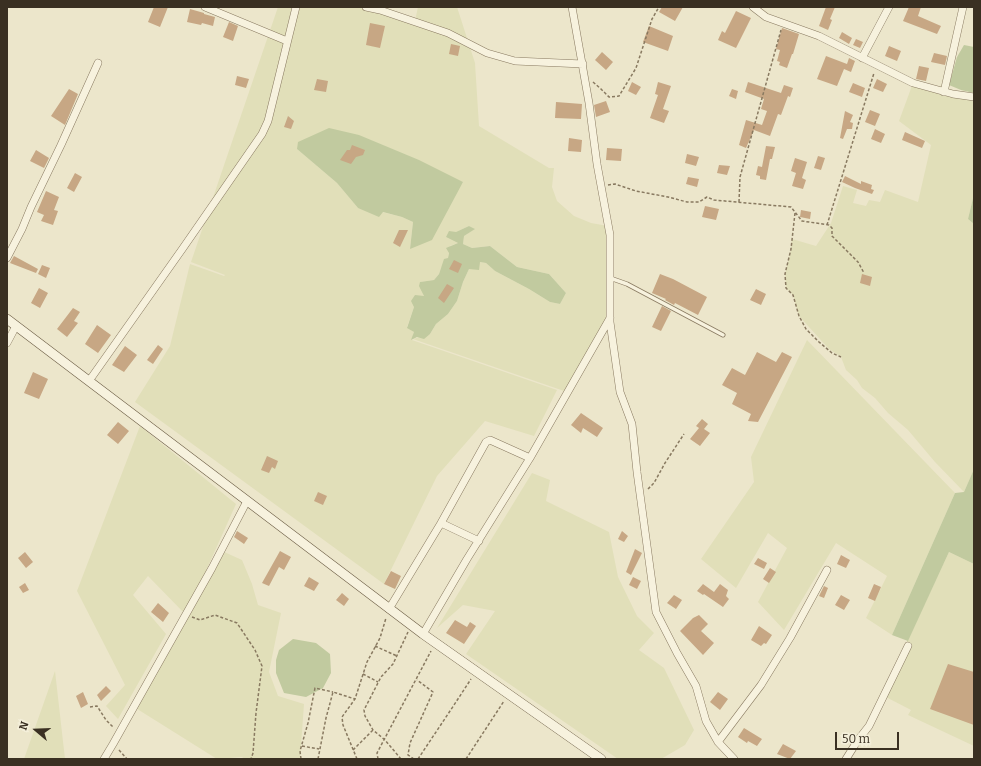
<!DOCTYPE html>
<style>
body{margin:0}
#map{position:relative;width:981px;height:766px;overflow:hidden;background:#ece6cb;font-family:Bitter,serif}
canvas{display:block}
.frame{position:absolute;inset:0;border:8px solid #3a3022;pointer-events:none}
.north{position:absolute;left:16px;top:710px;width:40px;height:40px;-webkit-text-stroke:3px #f4efda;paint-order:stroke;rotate:289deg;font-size:11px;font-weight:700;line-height:16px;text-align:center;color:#3a3022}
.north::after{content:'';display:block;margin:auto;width:14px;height:18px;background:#3a3022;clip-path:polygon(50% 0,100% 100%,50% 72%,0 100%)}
.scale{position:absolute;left:835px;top:732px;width:64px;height:18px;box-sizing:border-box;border:2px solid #3a3022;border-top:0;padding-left:5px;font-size:12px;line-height:14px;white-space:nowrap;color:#3a3022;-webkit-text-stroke:3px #f4efda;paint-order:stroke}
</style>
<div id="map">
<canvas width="981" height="766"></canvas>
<div class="frame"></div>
<div class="north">N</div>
<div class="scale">50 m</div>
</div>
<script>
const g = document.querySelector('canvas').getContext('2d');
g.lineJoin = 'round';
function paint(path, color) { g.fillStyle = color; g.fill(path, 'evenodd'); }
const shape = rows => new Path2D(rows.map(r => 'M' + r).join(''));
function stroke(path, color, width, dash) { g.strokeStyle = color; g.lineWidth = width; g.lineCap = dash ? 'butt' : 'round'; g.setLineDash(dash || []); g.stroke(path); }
paint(shape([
 [278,7,366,7,415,21,418,7,457,7,475,63,479,126,549,168,554,168,552,187,557,201,574,216,591,223,608,226,610,318,567,392,413,339,430,334,436,324,448,314,457,301,463,282,469,269,480,262,486,263,495,271,529,289,550,302,560,304,566,293,549,274,517,267,490,246,472,248,463,244,464,236,474,229,469,226,446,237,458,243,450,246,448,258,441,268,439,274,434,280,420,282,424,296,414,307,407,327,414,332,412,340,557,390,534,436,485,421,437,476,384,584,135,402,170,346,190,264,224,276,225,275,191,262],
 [297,149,463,182,410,249,413,222,402,217,382,212,358,208,337,183],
 [913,83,974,97,974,194,968,219,974,224,974,469,964,492,935,462,908,430,888,413,875,398,862,388,857,380,846,370,841,357,829,349,799,316,793,295,786,288,785,274,790,255,792,239,816,246,831,223,843,186,857,190,853,203,866,206,869,200,880,202,885,190,918,202,931,145,899,121],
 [807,340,955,493,892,635,866,618,887,576,836,543,784,630,758,602,787,548,768,533,736,588,701,559,754,482,751,457],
 [140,426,236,504,191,604,222,551,242,560,252,584,258,605,281,613,269,672,278,696,304,704,300,759,244,759,242,757,217,759,134,707,186,615,148,576,133,595,166,634,118,719,106,706,125,685,77,591],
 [532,473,550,480,546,501,609,532,618,577,637,616,654,633,639,650,664,668,694,730,685,745,661,759,618,759,466,654,495,611,463,605,437,628],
 [949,552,974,564,974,746,908,715,911,710,882,695],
 [55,671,65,759,24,759]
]), '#e1dfb9');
paint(shape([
 [964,45,974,47,974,93,961,90,949,85,957,57],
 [329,128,359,135,419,160,463,182,432,240,410,249,413,222,402,217,383,212,379,217,358,208,337,183,297,149,298,142],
 [974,194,974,224,968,219],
 [469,226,475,229,464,236,463,244,472,248,490,246,517,267,549,274,566,293,560,304,550,302,529,289,495,271,486,263,480,262,479,270,469,269,463,282,457,301,448,314,436,324,430,334,424,339,417,337,411,340,414,332,407,328,414,307,411,301,415,295,424,296,419,286,420,282,434,280,439,274,444,259,448,258,449,253,446,248,458,243,446,237,449,231,456,232],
 [974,469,974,564,949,552,908,641,892,635,955,493,964,492],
 [293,639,316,643,330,654,331,673,323,688,306,697,284,693,276,673,276,660,279,650]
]), '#c1ca9f');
paint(shape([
 [154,7,168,7,160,27,148,22],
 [662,7,683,7,675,21,659,12],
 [826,7,835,7,830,19,832,20,828,30,819,26],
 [909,7,921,7,918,16,941,26,937,34,903,21],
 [190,9,204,13,204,14,215,17,213,26,202,23,201,25,187,22],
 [736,11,751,18,736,48,718,40,722,31,725,33],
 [229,22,238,26,233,41,223,37],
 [370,23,385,26,380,48,366,45],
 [649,26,673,36,668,51,643,42],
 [782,28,799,34,793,54,792,54,787,68,779,65,780,62,777,61,780,50,776,49],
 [842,32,852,38,849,44,839,38],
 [856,39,863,42,860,48,853,45],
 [451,44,460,46,458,56,449,54],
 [889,46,901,51,897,61,885,56],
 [602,52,613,62,606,70,595,60],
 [934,53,947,56,945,65,931,62],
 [826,56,847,64,849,58,855,61,851,72,844,69,837,86,817,79],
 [919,66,929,68,926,81,916,79],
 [237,76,249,79,246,88,235,85],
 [317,79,328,81,326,92,314,90],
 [877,79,887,84,883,92,873,88],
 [632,82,641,87,636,95,628,91],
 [658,82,671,86,663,109,669,111,664,123,650,118,658,95,655,94],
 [748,82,781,93,784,85,793,88,790,97,788,96,781,115,778,114,770,136,754,130,746,148,739,145,746,120,762,125,767,111,761,109,764,99,745,92],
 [853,83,865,88,862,97,849,92],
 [69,89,78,94,65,125,51,116],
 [732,89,738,91,736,99,729,96],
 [606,101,610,112,596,117,594,105],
 [556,102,582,104,581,119,555,118],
 [870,110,880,114,875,126,865,122],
 [845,111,853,115,850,122,853,123,852,129,847,129,843,139,840,138],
 [288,116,294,121,291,129,284,127],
 [875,129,885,134,881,143,871,139],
 [905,132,925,141,922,148,902,140],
 [569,138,582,140,581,152,568,151],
 [352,145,365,150,363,155,356,157,351,164,340,160,347,150,350,150],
 [766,146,775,147,772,159,770,159,766,180,760,179,760,176,756,175,758,166,762,167],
 [607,148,622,149,621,161,606,160],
 [36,150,49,158,44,168,30,161],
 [687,154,699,157,696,166,685,163],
 [818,156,825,158,821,170,814,168],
 [795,158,807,162,802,178,806,180,803,189,792,186,796,173,791,171],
 [719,165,730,166,727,175,717,173],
 [75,173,82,177,74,192,67,188],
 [845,176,861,184,861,181,872,185,871,189,874,190,872,194,855,188,842,182],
 [688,177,699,179,697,187,686,184],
 [46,191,59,197,54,210,58,211,53,225,41,221,44,215,37,212],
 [705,206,719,209,716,220,702,217],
 [801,210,811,212,810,219,800,217],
 [399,230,408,230,400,247,393,243],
 [14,256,38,269,36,273,10,263],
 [454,260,462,264,458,273,449,269],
 [42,265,50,268,46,278,38,274],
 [660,274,673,279,707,297,698,315,675,303,674,305,665,300,666,299,652,293],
 [862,274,872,277,870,286,860,283],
 [447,284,454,288,444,303,438,298],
 [39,288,48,293,40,308,31,303],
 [756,289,766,294,761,305,750,300],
 [662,306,671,311,661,331,652,327],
 [73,308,80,312,74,321,78,323,67,337,57,329],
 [97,325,111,335,98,353,85,344],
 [158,345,163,349,153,364,147,360],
 [125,346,137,355,124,372,112,365],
 [757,352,776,362,782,352,792,357,758,422,748,421,751,414,732,404,737,393,722,385,732,368,745,375],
 [33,372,48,379,39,399,24,393],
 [581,413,603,428,597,437,583,428,581,433,571,425],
 [702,419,708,424,704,429,710,433,700,446,690,439,699,428,696,426],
 [118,422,129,431,118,444,107,435],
 [267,456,278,461,275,469,272,467,269,473,261,470],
 [318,492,327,496,323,505,314,501],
 [237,531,248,538,244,544,234,537],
 [622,531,628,536,624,542,618,539],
 [635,549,642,553,631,575,626,572],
 [280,551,291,557,284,570,279,567,269,586,262,583],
 [25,552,33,562,26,568,18,558],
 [841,555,850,560,846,568,837,564],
 [758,558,767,563,764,569,754,564],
 [770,568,776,572,769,583,763,579],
 [391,571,401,576,395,589,384,584],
 [309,577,319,583,314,591,304,586],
 [633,577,641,581,637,589,629,585],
 [25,583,29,590,23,593,19,587],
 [703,584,714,592,720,584,728,590,726,596,729,599,723,607,704,594,703,595,697,591],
 [874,584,881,587,875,601,868,598],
 [824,586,828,588,824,598,819,596],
 [342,593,349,599,344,606,336,600],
 [674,595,682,600,676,609,667,603],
 [841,595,850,600,844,610,835,605],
 [158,603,169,613,163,622,151,612],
 [699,615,708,624,701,631,714,643,703,655,680,631,693,618],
 [455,620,467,627,470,622,476,626,464,644,446,633],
 [759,626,772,635,766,644,764,643,761,646,751,640],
 [948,664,974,672,974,725,930,709],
 [106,686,111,691,101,701,97,695],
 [83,692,88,704,81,708,76,696],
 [718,692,728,699,720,710,710,702],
 [744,728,762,739,757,746,748,741,747,743,738,737],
 [783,744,796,751,790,759,777,754]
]), '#c7a784');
const lane = shape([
 [610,278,627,284,723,335]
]);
const street = shape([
 [205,7,287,41],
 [366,7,380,10,448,33,487,53,515,61,583,64],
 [572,7,589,103,597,164,610,235,610,322,620,392,632,424,637,472,656,612,677,653,696,686,706,721,718,742,734,759],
 [753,7,766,17,819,36,913,83,953,94,974,97],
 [862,58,889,7],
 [944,92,963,7],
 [7,258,22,229,31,207,61,145,98,63],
 [7,343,16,326],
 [89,381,183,248,262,134,268,121,296,7],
 [441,523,479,541],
 [389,609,441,523,486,442,490,440,530,458],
 [423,634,467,559,530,458,610,318],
 [718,742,761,685,790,638,827,570],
 [104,759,113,744,212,568,247,501],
 [846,759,858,740,869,726,908,646]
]);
const secondary = shape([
 [7,319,423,634,601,759]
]);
stroke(lane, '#887960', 5);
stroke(street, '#887960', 8);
stroke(secondary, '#6a5b43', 10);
stroke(shape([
 [593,82,601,89,609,97,619,96,636,68,652,19,659,7],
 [608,185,615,184,636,191,668,197,687,202,699,202,707,197,714,200,791,207,802,221,829,225,832,228,832,236,858,262,864,273],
 [739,202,740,177,781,30],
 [795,213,791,249,785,274,786,288,793,295,799,316,806,329,819,342,832,353,841,357],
 [827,225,874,73],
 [648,489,654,483,665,463,684,434],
 [192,617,200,620,215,615,237,623,255,650,262,666,256,713,253,753,251,759],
 [375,646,397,656],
 [363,674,378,682],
 [90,707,97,706,106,720,114,728],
 [302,746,319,749],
 [119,750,127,759],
 [353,750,373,730],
 [301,759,300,751,308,723,315,688,333,692],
 [318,759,326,718,333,692,355,699],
 [357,759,343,725,342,717,355,699,367,662,380,638,386,618],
 [378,759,377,753,431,651],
 [401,759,385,740,373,730,365,716,364,710,381,677,393,664,408,632],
 [414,759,408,755,410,743,433,692,417,680],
 [418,759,454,705,471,679],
 [466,759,504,701]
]), '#887960', 1.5, [3, 2]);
stroke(lane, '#f7f2de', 3.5);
stroke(street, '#f7f2de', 7);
stroke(secondary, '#f7f2de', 9);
</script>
